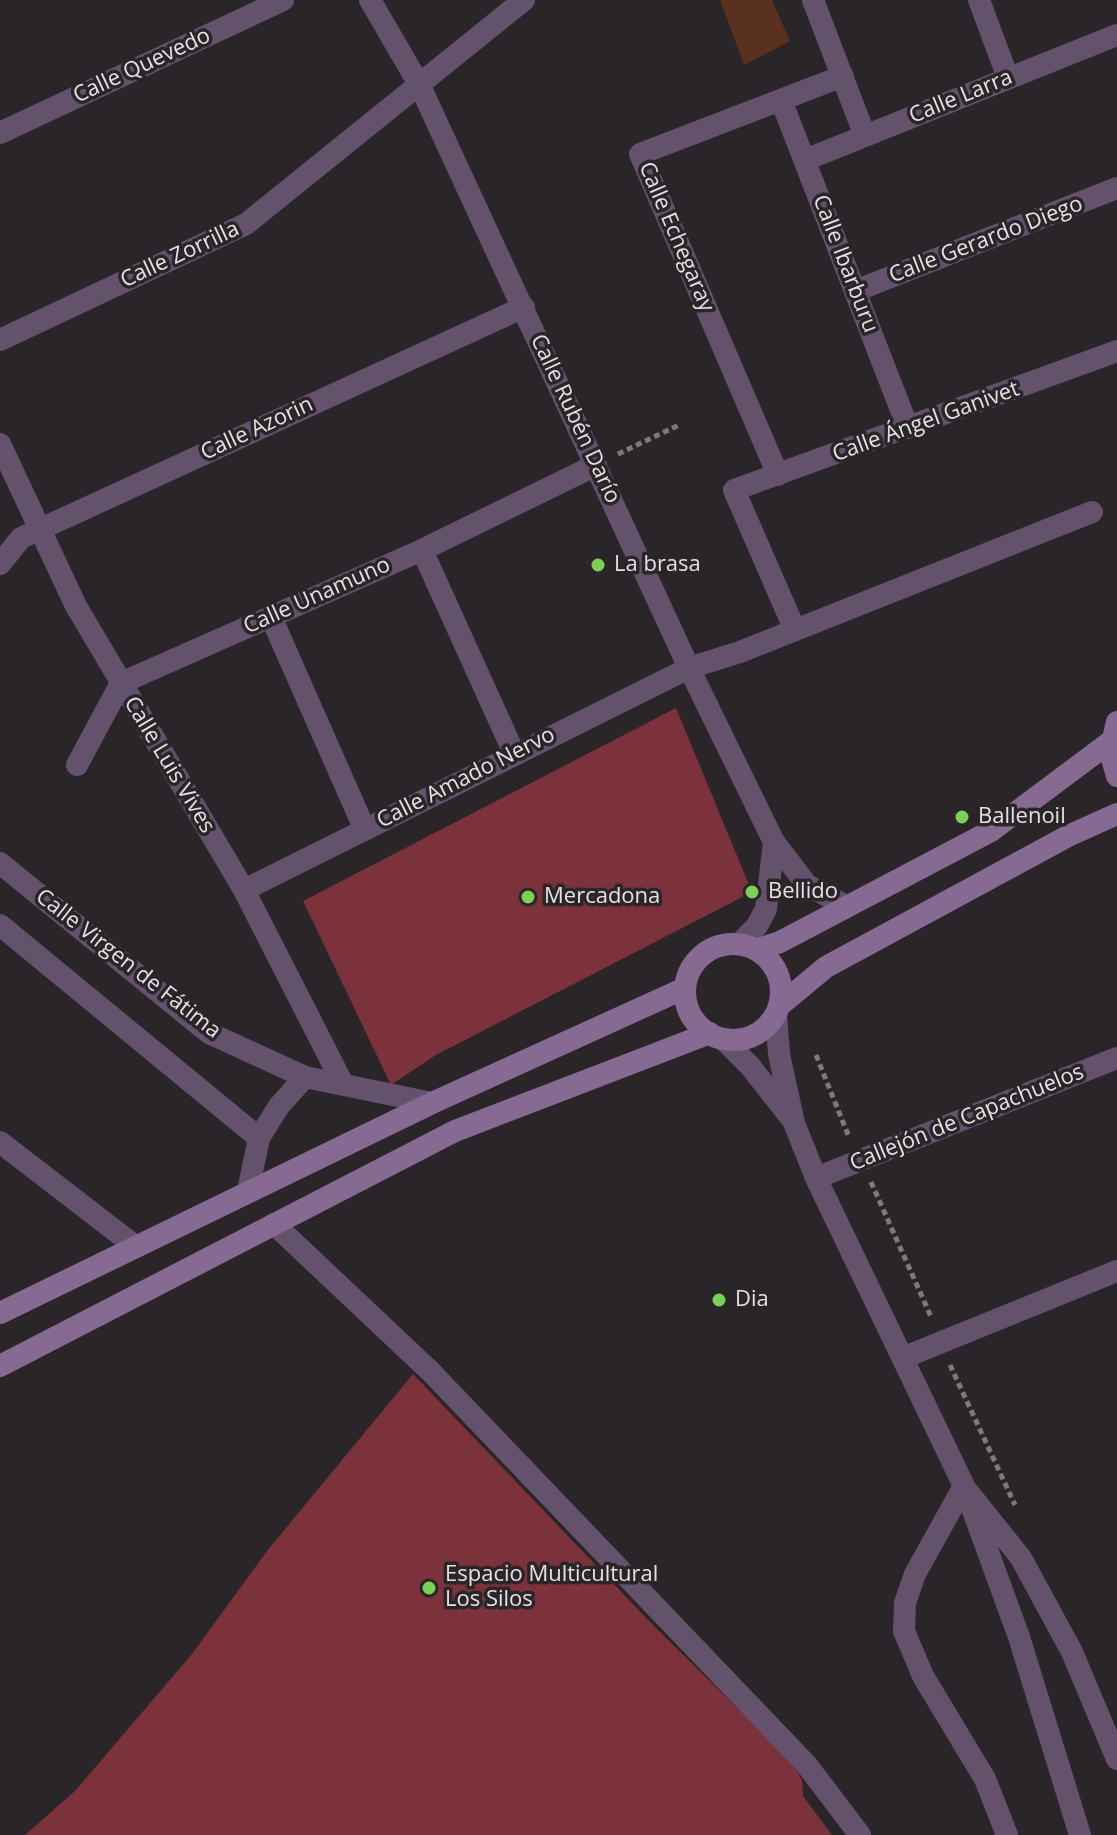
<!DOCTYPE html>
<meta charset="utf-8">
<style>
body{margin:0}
canvas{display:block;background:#2a2528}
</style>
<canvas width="1117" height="1835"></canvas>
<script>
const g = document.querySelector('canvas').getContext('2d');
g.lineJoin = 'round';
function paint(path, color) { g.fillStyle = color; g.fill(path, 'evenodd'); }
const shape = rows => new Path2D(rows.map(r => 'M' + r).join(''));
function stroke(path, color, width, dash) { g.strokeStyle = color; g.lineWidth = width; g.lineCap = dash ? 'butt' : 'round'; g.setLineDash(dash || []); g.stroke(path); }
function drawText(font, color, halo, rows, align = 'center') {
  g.font = font + ' "Open Sans",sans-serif'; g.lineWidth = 7; g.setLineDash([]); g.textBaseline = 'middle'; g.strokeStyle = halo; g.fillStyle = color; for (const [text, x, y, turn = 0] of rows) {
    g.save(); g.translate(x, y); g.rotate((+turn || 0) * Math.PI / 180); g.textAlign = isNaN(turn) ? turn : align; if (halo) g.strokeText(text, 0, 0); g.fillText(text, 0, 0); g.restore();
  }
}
paint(shape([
 [720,0,772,0,790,41,744,65]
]), '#59311e');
paint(shape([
 [676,708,752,892,436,1055,391,1085,303,901],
 [413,1374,653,1625,792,1762,802,1780,803,1796,832,1835,25,1835,75,1791,192,1654,267,1551]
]), '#7c323a');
stroke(shape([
 [618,454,679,425],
 [816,1055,849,1137],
 [871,1182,932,1319],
 [950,1365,1015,1505]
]), '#7e7a7c', 5, [6, 4]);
stroke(shape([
 [422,550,514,753],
 [271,617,365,830],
 [274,1224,431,1372,806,1764,860,1835]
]), '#64526c', 22);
stroke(shape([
 [813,0,865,136],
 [979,0,1008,78],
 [781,100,908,428],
 [0,133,283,0],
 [805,160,1117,35],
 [855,291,1117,188],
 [0,340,246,224,524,0],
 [778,475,640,154,843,76],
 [0,564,21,538,524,307],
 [795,630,734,490,1117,351],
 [77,765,121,683,422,550,596,465],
 [244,890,689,668,740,652,1092,512],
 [0,1142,135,1246],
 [816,1178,1117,1058],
 [905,1357,1117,1271],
 [969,1493,1021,1558,1072,1652,1117,1759]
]), '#64526c', 22);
stroke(shape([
 [370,0,420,86,689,668,774,842,807,885,846,906],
 [0,444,76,606,244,890,343,1084],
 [0,863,209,1033,305,1077,432,1103],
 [0,925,259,1138],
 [739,944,757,926,766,909,774,842],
 [776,1014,779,1054,794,1123,816,1178,964,1486,1019,1637,1080,1835],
 [724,1040,750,1066,791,1118],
 [248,1191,259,1138,279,1106,305,1077],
 [964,1486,915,1574,905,1603,904,1631,923,1676,985,1779,1007,1835]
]), '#64526c', 22);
stroke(shape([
 [1117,722,1110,752,1117,776],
 '685 992a48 48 0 1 1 96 0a48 48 0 1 1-96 0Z',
 [756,950,780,942,991,831,1110,742],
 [779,1006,826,967,1068,836,1117,814],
 [0,1313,432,1103,685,988],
 [0,1366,455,1131,710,1033]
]), '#866a92', 22);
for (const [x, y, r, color] of [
 [598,565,8,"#7cd155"],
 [962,817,8,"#7cd155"],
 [752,892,8,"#7cd155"],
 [528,897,8,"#7cd155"],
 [719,1300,8,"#7cd155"],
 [429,1588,8,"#7cd155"]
]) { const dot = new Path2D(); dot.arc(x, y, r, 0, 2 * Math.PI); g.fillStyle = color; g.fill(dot); stroke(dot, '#2a2528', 3); }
drawText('22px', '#e5e1e3', '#2a2528', [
 ["Calle Quevedo",142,66,-25],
 ["Calle Larra",961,97,-22],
 ["Calle Echegaray",676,237,67],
 ["Calle Gerardo Diego",986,240,-21],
 ["Calle Zorrilla",180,255,-25],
 ["Calle Ibarburu",845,264,69],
 ["Calle Rubén Darío",575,419,65],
 ["Calle Ángel Ganivet",926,422,-20],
 ["Calle Azorin",257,429,-25],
 ["Calle Unamuno",317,596,-24],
 ["Calle Luis Vives",169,765,59],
 ["Calle Amado Nervo",466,778,-27],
 ["Calle Virgen de Fátima",128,964,38],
 ["Callejón de Capachuelos",967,1118,-22]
]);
drawText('22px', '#e5e1e3', '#2a2528', [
 ["La brasa",614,565],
 ["Ballenoil",978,817],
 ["Bellido",768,892],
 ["Mercadona",544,897],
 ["Dia",735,1300],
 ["Espacio Multicultural",445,1575],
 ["Los Silos",445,1600]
], 'left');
</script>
